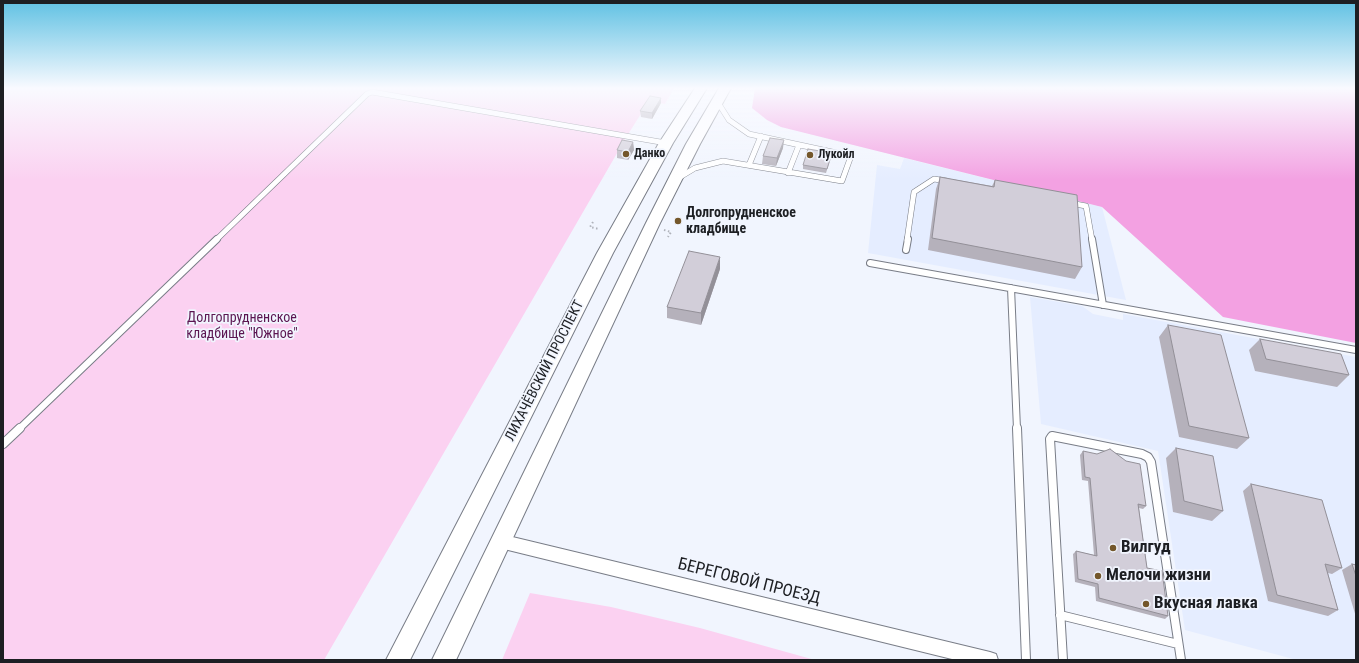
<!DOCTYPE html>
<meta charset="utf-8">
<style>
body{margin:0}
#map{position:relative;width:1359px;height:663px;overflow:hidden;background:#f1f5fe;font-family:"Roboto Condensed",sans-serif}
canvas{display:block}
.frame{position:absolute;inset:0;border:4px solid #1d1f23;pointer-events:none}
</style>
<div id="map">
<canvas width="1359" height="663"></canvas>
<div class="frame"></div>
</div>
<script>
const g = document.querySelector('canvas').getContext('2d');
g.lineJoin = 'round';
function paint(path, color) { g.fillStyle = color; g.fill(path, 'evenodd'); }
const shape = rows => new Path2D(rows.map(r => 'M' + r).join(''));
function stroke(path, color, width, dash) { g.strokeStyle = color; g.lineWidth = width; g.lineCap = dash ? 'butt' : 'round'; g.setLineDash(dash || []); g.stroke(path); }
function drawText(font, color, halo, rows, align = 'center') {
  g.font = font + ' "Roboto Condensed",sans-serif'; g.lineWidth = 3.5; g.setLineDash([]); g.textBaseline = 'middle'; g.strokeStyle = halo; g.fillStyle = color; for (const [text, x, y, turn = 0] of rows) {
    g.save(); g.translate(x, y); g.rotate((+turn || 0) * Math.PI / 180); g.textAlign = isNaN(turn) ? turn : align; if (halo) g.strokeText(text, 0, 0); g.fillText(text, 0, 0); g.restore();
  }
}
paint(shape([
 [904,158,1102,207,1126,300,868,253,877,165,900,169],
 [1030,297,1082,306,1093,314,1123,320,1123,314,1356,357,1356,660,1297,660,1185,630,1158,451,1041,424]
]), '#e5edff');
paint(shape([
 [6,88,674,88,665,104,649,101,627,136,324,660,3,660,3,89],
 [530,593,611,607,700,628,815,660,502,660]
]), '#fbd1f1');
paint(shape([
 [755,88,1356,88,1356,343,1223,317,1102,207,781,127,767,120,752,108]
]), '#f3a1e2');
const serviceFar2 = shape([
 [749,165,761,136],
 [788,173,799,145],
 [680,177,695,168,723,161,842,181,851,156,749,134,729,120,717,101],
 [1070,203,1086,206,1092,240],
 [216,240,367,94,372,92,666,143],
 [907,240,914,192,934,179,947,181]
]);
const serviceFar1 = shape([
 [1092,239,1103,305],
 [906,250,908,239],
 [870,263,1356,350],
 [1011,288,1017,429],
 [19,429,217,239]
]);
const service = shape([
 [1017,428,1026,660],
 [3,444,20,428],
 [1060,615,1178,644],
 [1063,660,1050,439,1052,436,1142,454,1148,457,1151,462,1181,660]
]);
const minor = shape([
 [500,534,990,652,996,654,998,660,956,660,500,548,495,546,493,541,495,536,500,534]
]);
const secondary = shape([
 [695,88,707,88,673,143,613,253,410,660,386,660,597,253,659,143,695,88],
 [719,88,731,88,700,144,660,223,456,660,432,660,646,223,686,144,719,88]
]);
stroke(serviceFar2, '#797d87', 6);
stroke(serviceFar1, '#797d87', 8);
stroke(service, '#797d87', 10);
stroke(minor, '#797d87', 2);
stroke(secondary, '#797d87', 2);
stroke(shape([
 [593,222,590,227,599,229],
 [664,230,671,232,668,237]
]), '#afb2ba', 2, [1.5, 2.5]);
stroke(serviceFar2, '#fff', 5);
stroke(serviceFar1, '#fff', 6);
stroke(service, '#fff', 8);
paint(minor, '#fff');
paint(secondary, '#fff');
paint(shape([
 [661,103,652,119,641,117,640,111],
 [633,142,634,150,628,160,617,158,617,150],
 [783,148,776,166,762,164,763,156],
 [831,157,826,173,803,169,803,165],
 [940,177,992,186,995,180,1082,267,1075,279,928,250,936,189],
 [720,269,701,325,667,318,667,307],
 [1168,325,1249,438,1237,449,1179,437,1159,337],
 [1260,339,1349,375,1337,387,1255,371,1249,350],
 [1176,448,1223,511,1212,521,1173,512,1166,458],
 [1083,451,1146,506,1143,509,1139,508,1147,568,1168,616,1165,619,1096,601,1095,587,1075,582,1073,554,1076,551,1094,555,1088,481,1082,480,1080,455],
 [1251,484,1342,568,1332,574,1328,573,1338,610,1328,616,1268,601,1243,491],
 [1352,564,1356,565,1356,617,1342,570]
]), '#b5b1bb');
paint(shape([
 [661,98,661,103,652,119,652,113],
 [784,140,783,148,776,166,777,158],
 [633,142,634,150,628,160,628,152],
 [720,257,720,269,701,325,701,313]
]), '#939098');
const building = shape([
 [650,96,661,98,652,113,640,111,650,96],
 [770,138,784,140,777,158,763,156,770,138],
 [622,140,633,142,628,152,617,150,622,140],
 [808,149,832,153,827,169,803,165,808,149],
 [940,177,994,187,995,180,1077,195,1082,267,932,238,940,177],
 [689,251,720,257,701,313,667,307,689,251],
 [1168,325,1221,335,1249,438,1189,426,1168,325],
 [1260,339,1341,354,1349,375,1266,359,1260,339],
 [1176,448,1213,456,1223,511,1184,501,1176,448],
 [1110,449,1126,461,1140,464,1146,506,1138,504,1147,568,1162,571,1168,616,1099,598,1098,584,1078,579,1076,551,1097,556,1090,478,1085,477,1083,451,1097,454,1110,449],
 [1251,484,1322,500,1342,568,1325,564,1338,610,1277,595,1251,484],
 [1352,564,1356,565,1356,576,1352,564]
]);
paint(building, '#d2ced9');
stroke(building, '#939098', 1);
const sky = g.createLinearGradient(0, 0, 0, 180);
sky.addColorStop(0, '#5fc1e3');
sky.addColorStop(0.49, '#f9faff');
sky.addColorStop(1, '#f9faff00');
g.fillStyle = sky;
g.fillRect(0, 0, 1359, 180);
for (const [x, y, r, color] of [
 [626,154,4,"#74572b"],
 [810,155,4,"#74572b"],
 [678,221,4,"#74572b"],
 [1113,548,4,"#74572b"],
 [1098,576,4,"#74572b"],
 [1146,604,4,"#74572b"]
]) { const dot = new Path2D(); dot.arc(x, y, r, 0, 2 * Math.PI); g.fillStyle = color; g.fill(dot); stroke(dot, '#f1f5fe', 1.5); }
drawText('bold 12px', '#1d1f23', '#f1f5fe', [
 ["Данко",634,154],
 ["Лукойл",818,155]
], 'left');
drawText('bold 14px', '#1d1f23', '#f1f5fe', [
 ["Долгопрудненское",686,213],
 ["кладбище",686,229]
], 'left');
drawText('14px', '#5b1551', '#f1f5fe', [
 ["Долгопрудненское",242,318],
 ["кладбище \"Южное\"",242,334]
]);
drawText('14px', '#1d1f23', '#f1f5fe', [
 ["ЛИХАЧЁВСКИЙ ПРОСПЕКТ",545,371,-63]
]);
drawText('bold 17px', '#1d1f23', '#f1f5fe', [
 ["Вилгуд",1121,548],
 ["Мелочи жизни",1106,576],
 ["Вкусная лавка",1154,604]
], 'left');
drawText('17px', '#1d1f23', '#f1f5fe', [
 ["БЕРЕГОВОЙ ПРОЕЗД",749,582,14]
]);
</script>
